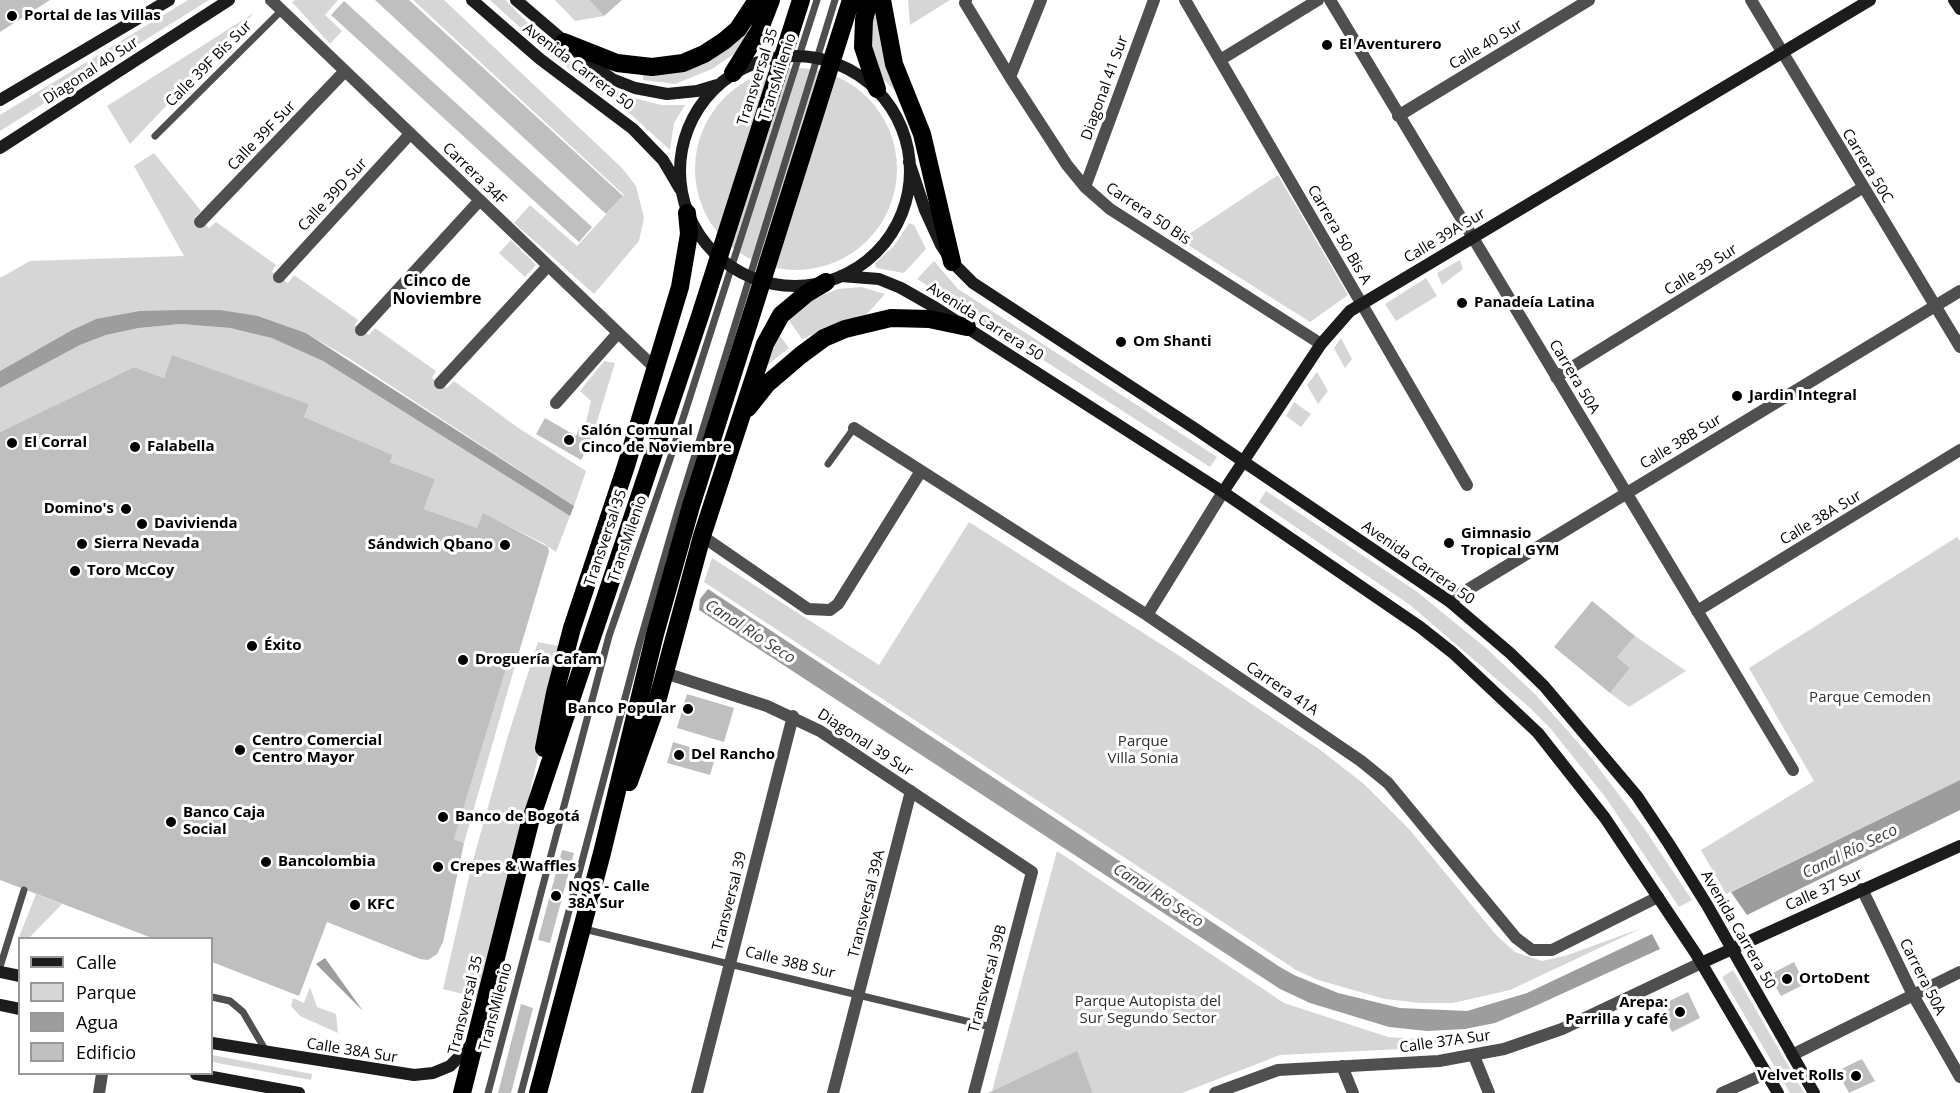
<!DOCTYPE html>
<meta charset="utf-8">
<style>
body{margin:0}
#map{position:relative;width:1960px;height:1093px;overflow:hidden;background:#fff;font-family:"Open Sans",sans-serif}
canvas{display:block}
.legend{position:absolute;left:18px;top:937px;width:195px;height:138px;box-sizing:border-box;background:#fff;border:2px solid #999;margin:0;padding:8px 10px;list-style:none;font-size:18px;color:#000}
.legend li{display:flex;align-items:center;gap:12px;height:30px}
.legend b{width:30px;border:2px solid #999}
</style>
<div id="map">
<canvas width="1960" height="1093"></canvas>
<ul class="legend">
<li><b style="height:8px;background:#1c1c1c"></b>Calle</li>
<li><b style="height:16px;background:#d6d6d6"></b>Parque</li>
<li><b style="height:16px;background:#9d9d9d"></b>Agua</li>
<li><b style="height:16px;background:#bfbfbf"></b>Edificio</li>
</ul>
</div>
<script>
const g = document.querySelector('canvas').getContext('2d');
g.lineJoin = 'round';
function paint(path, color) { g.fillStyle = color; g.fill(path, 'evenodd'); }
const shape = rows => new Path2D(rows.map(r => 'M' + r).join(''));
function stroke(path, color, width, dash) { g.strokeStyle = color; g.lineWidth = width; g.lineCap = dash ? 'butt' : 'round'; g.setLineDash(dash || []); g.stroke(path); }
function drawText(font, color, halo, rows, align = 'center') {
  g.font = font + ' "Open Sans",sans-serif'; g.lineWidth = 6; g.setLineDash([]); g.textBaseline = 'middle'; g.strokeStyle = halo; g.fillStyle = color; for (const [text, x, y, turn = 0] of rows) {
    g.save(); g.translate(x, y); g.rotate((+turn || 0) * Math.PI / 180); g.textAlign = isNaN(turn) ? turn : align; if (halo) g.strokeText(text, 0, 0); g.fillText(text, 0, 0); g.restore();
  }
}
paint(shape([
 [188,0,209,0,0,131,0,115],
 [295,0,338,0,325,15,342,31,330,44,292,2],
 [413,0,444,0,622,168,636,186,644,218,639,241,594,294,514,223,530,205,577,246,624,195],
 [490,0,505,0,548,43,598,82,623,94,618,104,550,55],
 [555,0,589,0,604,16,575,21],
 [908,0,950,0,910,25],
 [254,13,130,144,107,106],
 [874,13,876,14,895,91,881,77,870,41,871,23],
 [753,27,734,54,712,69,675,84,643,80,643,75,723,52],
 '695 169a101 101 0 1 1 202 0a101 101 0 1 1-202 0Z',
 [634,98,661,105,685,105,674,123,670,150,627,111],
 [154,153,201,211,195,217,209,228,216,222,276,265,272,272,288,283,294,275,358,320,355,325,369,335,375,328,436,371,432,378,447,388,454,381,517,427,586,471,574,506,350,359,306,333,258,316,96,319,72,330,0,371,0,278,30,261,184,256,134,166],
 [1278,175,1348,295,1310,322,1180,240],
 [909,223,914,225,926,249,904,273,876,268,875,263,894,246],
 [511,240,536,265,525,277,499,253],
 [1460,260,1463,269,1442,285,1437,273],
 [934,261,958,289,1217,457,1210,467,917,279],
 [1426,278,1437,296,1396,321,1385,304],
 [861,287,885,294,866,315,831,326,802,339,788,319,797,309,823,295,838,289],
 [181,324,230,328,272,337,323,361,570,516,556,552,543,543,483,514,477,528,424,509,435,479,390,462,393,455,304,417,309,404,172,356,164,378,134,367,0,432,0,388,80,345,106,335,139,328],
 [778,333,789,348,764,368],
 [1341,338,1352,359,1345,368,1334,348],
 [604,361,615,363,595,428,586,422,591,401,580,391],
 [1317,372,1328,391,1318,404,1307,385],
 [1294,402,1311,414,1301,427,1286,416],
 [1266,491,1416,591,1486,648,1536,695,1589,755,1646,831,1692,900,1679,907,1606,798,1550,728,1529,707,1410,605,1259,502],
 [969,522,1178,655,1319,749,1364,784,1410,830,1497,936,1515,952,1542,961,1565,956,1642,928,1510,990,1453,1003,1420,1003,1385,999,1318,980,1296,970,704,582,712,558,879,665],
 [1957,537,1960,541,1960,780,1726,894,1701,850,1814,781,1749,668],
 [1635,636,1686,671,1629,707,1610,693,1630,668,1617,657],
 [538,642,563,647,525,814,478,998,443,989,472,864,507,739],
 [509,659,516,662,464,843,454,839],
 [1057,851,1284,1003,1388,1037,1463,1042,1401,1049,1280,1055,1182,1093,1093,1093,1077,1052,992,1091],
 [36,894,62,904,29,938,19,937],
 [1733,970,1804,1093,1790,1093,1722,977],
 [310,987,317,1007,336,1014,338,1033,300,1016,291,1006,293,998,304,1003],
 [212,1055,312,1074,311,1080,212,1062]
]), '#d6d6d6');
paint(shape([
 [182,310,220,310,258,316,306,333,574,506,570,516,323,361,272,338,230,328,181,324,139,328,106,335,80,345,0,388,0,371,72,330,96,319,140,311],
 [708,589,1280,967,1294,975,1338,993,1400,1008,1467,1011,1527,993,1652,934,1660,949,1533,1007,1495,1023,1465,1029,1427,1031,1389,1027,1310,1003,1280,989,699,610,700,599],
 [1960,780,1960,810,1747,915,1731,892],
 [325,958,363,1011,316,964]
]), '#9d9d9d');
paint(shape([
 [0,0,50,0,0,32],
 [375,0,409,0,623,196,606,214],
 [589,0,622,0,604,16],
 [344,1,592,227,579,242,331,15],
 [172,355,309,404,304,417,393,455,390,462,435,479,424,509,477,528,483,513,548,547,549,552,516,662,509,659,454,839,464,843,443,942,437,954,428,960,420,959,327,922,299,996,212,962,212,938,152,938,0,880,0,432,134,367,164,378],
 [545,418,576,436,579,429,594,437,581,460,536,434],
 [1592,601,1635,636,1617,657,1630,668,1610,693,1554,647],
 [687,694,734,708,724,742,677,728],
 [673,742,716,755,710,775,667,763],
 [562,850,574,853,550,943,538,940],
 [1794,962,1805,984,1781,996,1769,975],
 [1688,992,1700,1018,1672,1032,1659,1006],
 [521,1004,533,1008,511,1093,498,1093],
 [1077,1051,1093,1093,988,1093],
 [1862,1059,1875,1081,1849,1093,1837,1071]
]), '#bfbfbf');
stroke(shape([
 [155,136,282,10],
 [828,464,854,428],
 [584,929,991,1027],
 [0,967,24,890],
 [212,997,230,1001,243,1012,266,1051],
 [488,1093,609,636,670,459,817,0],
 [521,1093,639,645,678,510,835,0]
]), '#4f4f4f', 7);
stroke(shape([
 [271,0,656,369],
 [966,0,965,3,1010,77,1067,165,1085,187,1110,209,1321,344],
 [1185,0,1467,485],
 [1330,0,1793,770],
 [1751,0,1960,347],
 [1220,60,1318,0],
 [1010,77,1041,0],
 [1398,116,1589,0],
 [1085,187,1154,0],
 [200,222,345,71],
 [279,277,410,134],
 [361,330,480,200],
 [1556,377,1862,188],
 [440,383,548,266],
 [556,403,618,333],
 [854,428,1147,615,1361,761,1388,783,1516,938,1532,950,1552,950,1658,897],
 [702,536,808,609,830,610,838,604,921,471],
 [1449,601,1960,291],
 [1697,611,1960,450],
 [1147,615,1223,492],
 [665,673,767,706,820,731,1032,872,974,1093],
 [1862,889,1913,995,1960,1077],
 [1792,1055,1960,972],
 [1474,1056,1489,1093],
 [1342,1066,1353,1093],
 [99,1093,102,1074],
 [697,1093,793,716],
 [833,1093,911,791],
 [1215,1093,1278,1070,1439,1061,1504,1049,1562,1029,1701,963],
 [1722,1093,1767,1073]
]), '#4f4f4f', 12);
stroke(shape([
 [472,0,540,59,633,129,663,160,680,189],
 [516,0,591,64,612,79,635,88,667,94,697,91,717,85],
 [1954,0,1960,9],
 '680 171a115 115 0 1 1 230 0a115 115 0 1 1-230 0Z',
 [0,100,169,0],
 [0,148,229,0],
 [909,162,925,210,941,245,952,262,973,283,1197,430,1449,601,1510,653,1544,686,1637,796,1669,844,1707,905,1814,1093],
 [841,276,879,279,901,288,936,308,1223,492,1420,627,1453,653,1538,733,1605,818,1696,954,1778,1093],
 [1223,492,1321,344,1350,311,1870,0],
 [1701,963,1960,846],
 [0,972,20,976],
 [0,1005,20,1009],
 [212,1043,414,1075,433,1073,450,1066,472,1044],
 [196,1074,299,1093]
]), '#1c1c1c', 12);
stroke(shape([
 [869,0,864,20,863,47,877,89],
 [882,0,894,64,922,134,952,262],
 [564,42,617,63,652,67,683,63,704,54,724,41,738,29,757,0],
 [733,73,759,31,771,0],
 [748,408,767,384,801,355,824,338,845,329,891,318,929,319,967,327],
 [544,748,555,693,572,628,626,466,680,287,689,234,687,213],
 [629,782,655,709,702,536,765,344,781,315,806,294,826,282],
 [462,1093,530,822,700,316,801,0],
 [538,1093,602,853,655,634,691,506,851,0]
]), '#000', 18);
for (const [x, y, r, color] of [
 [12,16,6,"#000"],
 [1327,45,6,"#000"],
 [1462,303,6,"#000"],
 [1121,342,6,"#000"],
 [1737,396,6,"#000"],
 [569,440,6,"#000"],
 [12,443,6,"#000"],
 [135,447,6,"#000"],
 [126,509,6,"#000"],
 [142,524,6,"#000"],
 [1449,543,6,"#000"],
 [82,544,6,"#000"],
 [505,545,6,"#000"],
 [75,571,6,"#000"],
 [252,646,6,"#000"],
 [463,660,6,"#000"],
 [688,709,6,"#000"],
 [240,750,6,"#000"],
 [679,755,6,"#000"],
 [443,817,6,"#000"],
 [171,822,6,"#000"],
 [266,862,6,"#000"],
 [438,867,6,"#000"],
 [556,896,6,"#000"],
 [355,905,6,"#000"],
 [1787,979,6,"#000"],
 [1680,1012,6,"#000"],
 [1856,1076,6,"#000"]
]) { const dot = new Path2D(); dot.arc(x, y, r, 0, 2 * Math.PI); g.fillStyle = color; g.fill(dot); stroke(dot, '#fff', 2); }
drawText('bold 15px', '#000', '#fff', [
 ["Portal de las Villas",24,16],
 ["El Aventurero",1339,45],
 ["Panadeía Latina",1474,303],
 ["Om Shanti",1133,342],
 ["Jardin Integral",1749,396],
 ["Salón Comunal",581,431],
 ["Cinco de Noviembre",581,448],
 ["El Corral",24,443],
 ["Falabella",147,447],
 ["Domino's",114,509,"right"],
 ["Davivienda",154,524],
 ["Gimnasio",1461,534],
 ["Tropical GYM",1461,551],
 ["Sierra Nevada",94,544],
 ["Sándwich Qbano",493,545,"right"],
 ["Toro McCoy",87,571],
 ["Éxito",264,646],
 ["Droguería Cafam",475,660],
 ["Banco Popular",676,709,"right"],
 ["Centro Comercial",252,741],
 ["Centro Mayor",252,758],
 ["Del Rancho",691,755],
 ["Banco Caja",183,813],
 ["Social",183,830],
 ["Banco de Bogotá",455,817],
 ["Bancolombia",278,862],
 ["Crepes & Waffles",450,867],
 ["NQS - Calle",568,887],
 ["38A Sur",568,904],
 ["KFC",367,905],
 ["OrtoDent",1799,979],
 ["Arepa:",1668,1003,"right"],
 ["Parrilla y café",1668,1020,"right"],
 ["Velvet Rolls",1844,1076,"right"]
], 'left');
drawText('15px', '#000', '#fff', [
 ["Calle 40 Sur",1486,45,-31],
 ["Calle 39F Bis Sur",209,64,-45],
 ["Avenida Carrera 50",578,67,37],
 ["Diagonal 40 Sur",91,71,-33],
 ["Transversal 35",758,77,-72],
 ["TransMilenio",778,77,-72],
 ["Diagonal 41 Sur",1105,88,-70],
 ["Calle 39F Sur",262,136,-46],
 ["Carrera 50C",1867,166,59],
 ["Carrera 34F",474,174,44],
 ["Calle 39D Sur",333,195,-47],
 ["Carrera 50 Bis",1148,214,34],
 ["Carrera 50 Bis A",1339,235,60],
 ["Calle 39A Sur",1445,236,-31],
 ["Calle 39 Sur",1701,270,-32],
 ["Avenida Carrera 50",985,322,32],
 ["Carrera 50A",1574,377,59],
 ["Calle 38B Sur",1681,442,-31],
 ["Calle 38A Sur",1821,518,-31],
 ["Transversal 35",606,538,-71],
 ["TransMilenio",628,539,-71],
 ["Avenida Carrera 50",1418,563,35],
 ["Carrera 41A",1282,689,34],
 ["Diagonal 39 Sur",865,743,33],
 ["Calle 37 Sur",1824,890,-24],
 ["Transversal 39",730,901,-76],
 ["Transversal 39A",867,904,-76],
 ["Avenida Carrera 50",1738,930,60],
 ["Calle 38B Sur",790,963,14],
 ["Carrera 50A",1922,977,63],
 ["Transversal 39B",988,979,-75],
 ["Transversal 35",466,1005,-76],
 ["TransMilenio",496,1007,-75],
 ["Calle 37A Sur",1445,1042,-8],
 ["Calle 38A Sur",352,1051,9]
]);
drawText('15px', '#2d2d2d', '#fff', [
 ["Parque Cemoden",1870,698],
 ["Parque",1143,742],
 ["Villa Sonia",1143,759],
 ["Parque Autopista del",1148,1002],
 ["Sur Segundo Sector",1148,1019]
]);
drawText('bold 16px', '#000', '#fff', [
 ["Cinco de",437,281],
 ["Noviembre",437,299]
]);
drawText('italic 16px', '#3e3e3e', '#fff', [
 ["Canal Río Seco",750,632,33],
 ["Canal Río Seco",1850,852,-26],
 ["Canal Río Seco",1158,896,33]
]);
</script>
